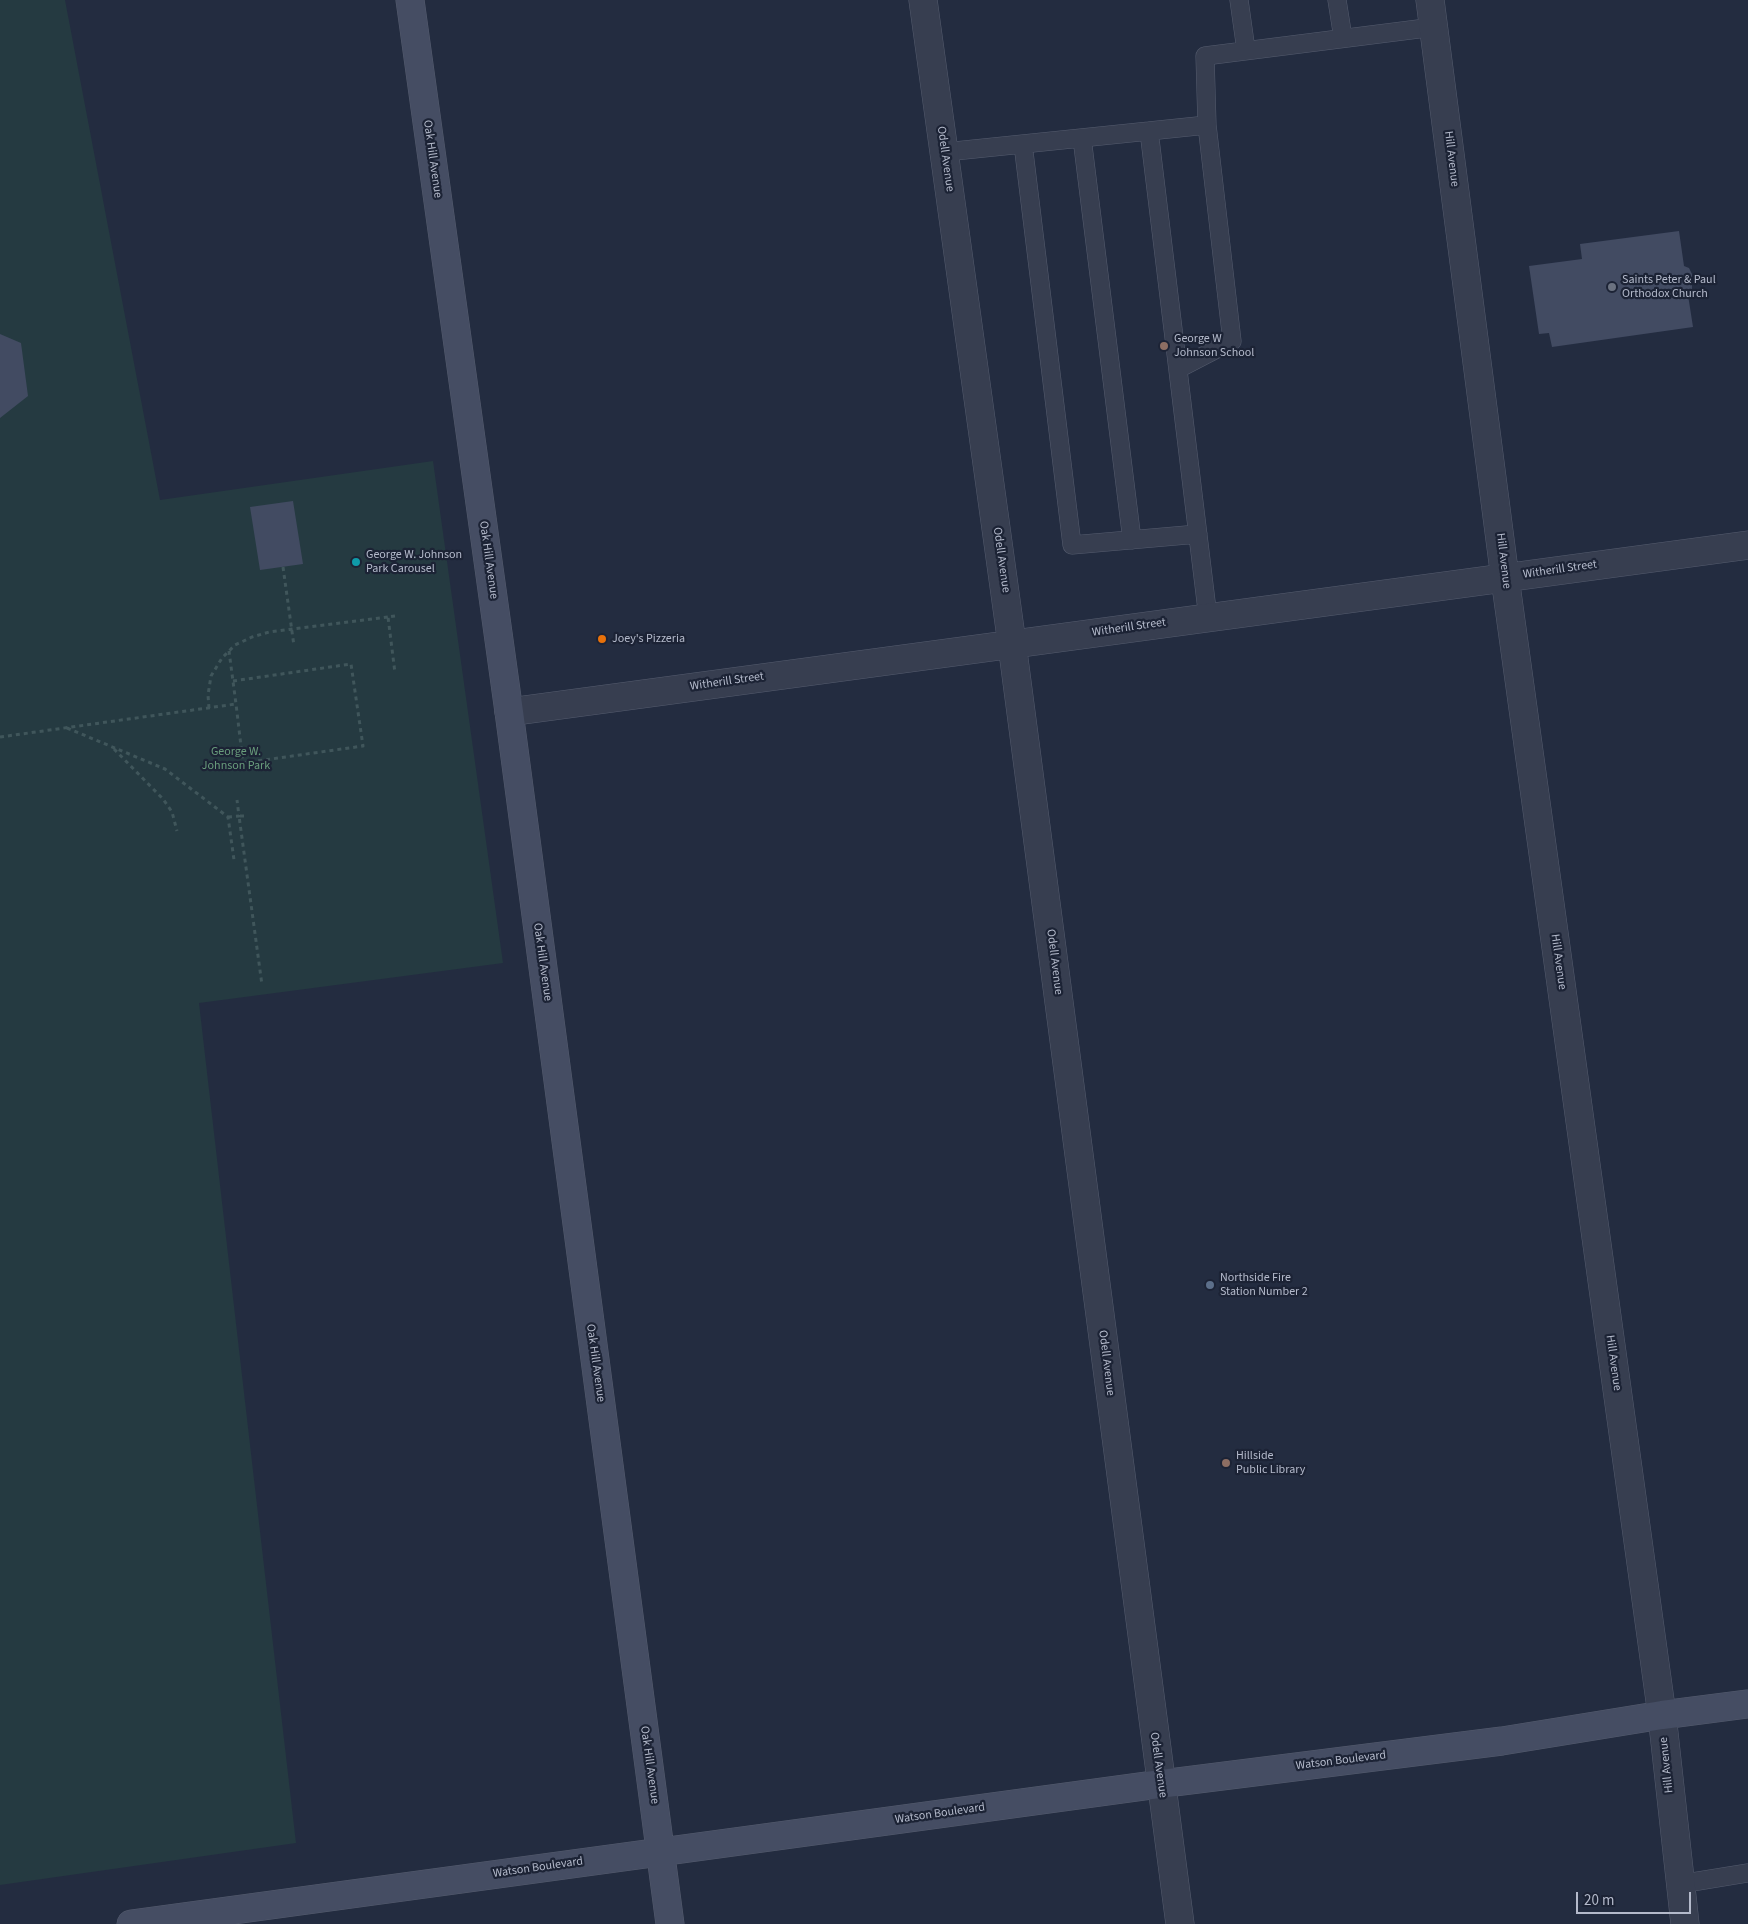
<!DOCTYPE html>
<style>
body{margin:0}
#map{position:relative;width:1748px;height:1924px;overflow:hidden;background:#232c40;font-family:"Source Sans 3",sans-serif}
canvas{display:block}
.scale{position:absolute;left:1576px;top:1892px;width:115px;height:22px;box-sizing:border-box;border:2px solid #b4bacb;border-top:0;padding-left:6px;font-size:15px;line-height:18px;white-space:nowrap;color:#b4bacb;-webkit-text-stroke:4px #1c2335;paint-order:stroke}
</style>
<div id="map">
<canvas width="1748" height="1924"></canvas>
<div class="scale">20 m</div>
</div>
<script>
const g = document.querySelector('canvas').getContext('2d');
g.lineJoin = 'round';
function paint(path, color) { g.fillStyle = color; g.fill(path, 'evenodd'); }
const shape = rows => new Path2D(rows.map(r => 'M' + r).join(''));
function stroke(path, color, width, dash) { g.strokeStyle = color; g.lineWidth = width; g.lineCap = dash ? 'butt' : 'round'; g.setLineDash(dash || []); g.stroke(path); }
function drawText(font, color, halo, rows, align = 'center') {
  g.font = font + ' "Source Sans 3",sans-serif'; g.lineWidth = 4.5; g.setLineDash([]); g.textBaseline = 'middle'; g.strokeStyle = halo; g.fillStyle = color; for (const [text, x, y, turn = 0] of rows) {
    g.save(); g.translate(x, y); g.rotate((+turn || 0) * Math.PI / 180); g.textAlign = isNaN(turn) ? turn : align; if (halo) g.strokeText(text, 0, 0); g.fillText(text, 0, 0); g.restore();
  }
}
paint(shape([
 [0,0,65,0,160,500,433,461,503,963,199,1003,296,1843,0,1885]
]), '#253a41');
paint(shape([
 [1679,231,1684,266,1689,268,1692,274,1692,291,1688,295,1693,327,1552,347,1549,333,1539,334,1529,266,1582,259,1580,244],
 [0,334,21,343,28,396,0,418],
 [293,501,303,564,260,570,250,507]
]), '#424b62');
const lane = shape([
 [1239,0,1246,50],
 [1337,0,1343,38],
 [1149,131,1207,125],
 [1082,138,1132,540],
 [1023,144,1072,545,1198,534],
 [945,152,1149,131,1208,618],
 [1178,369,1232,341,1207,125,1205,56,1434,27],
 [1680,1884,1748,1873]
]);
const street = shape([
 [923,0,1012,644,1180,1924],
 [1430,0,1505,578,1662,1715,1685,1924],
 [509,712,1748,545]
]);
const secondary = shape([
 [410,0,509,712,670,1924],
 [131,1924,1160,1784,1502,1741,1662,1715,1748,1704]
]);
stroke(lane, '#555c6e', 19);
stroke(street, '#555c6e', 29);
stroke(secondary, '#555c6e', 29);
stroke(shape([
 [283,567,294,646],
 [395,616,388,617,395,673],
 [233,681,351,664,363,746,243,763,236,704],
 [209,708,208,695,211,676,222,658,235,645,252,637,269,632,388,617],
 [67,728,165,769,228,817,234,860],
 [0,737,236,704,229,651],
 [114,749,163,799,172,812,177,831],
 [244,816,239,816,262,985],
 [228,817,239,816,237,800]
]), '#40565b', 3, [4, 4]);
stroke(lane, '#373e50', 18);
stroke(street, '#373e50', 28);
stroke(secondary, '#454d63', 28);
for (const [x, y, r, color] of [
 [1612,287,5,"#6b7280"],
 [1164,346,5,"#8d6e63"],
 [356,562,5,"#0f9aa8"],
 [602,639,5,"#e8710a"],
 [1210,1285,5,"#5c6f8a"],
 [1226,1463,5,"#8d6e63"]
]) { const dot = new Path2D(); dot.arc(x, y, r, 0, 2 * Math.PI); g.fillStyle = color; g.fill(dot); stroke(dot, '#1c2335', 2); }
drawText('12px', '#b4bacb', '#1c2335', [
 ["Oak Hill Avenue",432,159,82],
 ["Odell Avenue",945,159,82],
 ["Hill Avenue",1451,159,83],
 ["Oak Hill Avenue",488,560,82],
 ["Odell Avenue",1001,560,82],
 ["Hill Avenue",1503,561,83],
 ["Witherill Street",1560,570,-8],
 ["Witherill Street",1129,628,-8],
 ["Witherill Street",727,682,-8],
 ["Oak Hill Avenue",542,962,82],
 ["Odell Avenue",1054,962,83],
 ["Hill Avenue",1558,962,82],
 ["Oak Hill Avenue",595,1363,82],
 ["Odell Avenue",1106,1363,83],
 ["Hill Avenue",1613,1363,82],
 ["Watson Boulevard",1341,1761,-7],
 ["Oak Hill Avenue",649,1765,82],
 ["Odell Avenue",1158,1765,82],
 ["Hill Avenue",1667,1765,-96],
 ["Watson Boulevard",940,1814,-8],
 ["Watson Boulevard",538,1868,-8]
]);
drawText('12px', '#b4bacb', '#1c2335', [
 ["Saints Peter & Paul",1622,280],
 ["Orthodox Church",1622,294],
 ["George W",1174,339],
 ["Johnson School",1174,353],
 ["George W. Johnson",366,555],
 ["Park Carousel",366,569],
 ["Joey's Pizzeria",612,639],
 ["Northside Fire",1220,1278],
 ["Station Number 2",1220,1292],
 ["Hillside",1236,1456],
 ["Public Library",1236,1470]
], 'left');
drawText('12px', '#699d7c', '#1c2335', [
 ["George W.",236,752],
 ["Johnson Park",236,766]
]);
</script>
